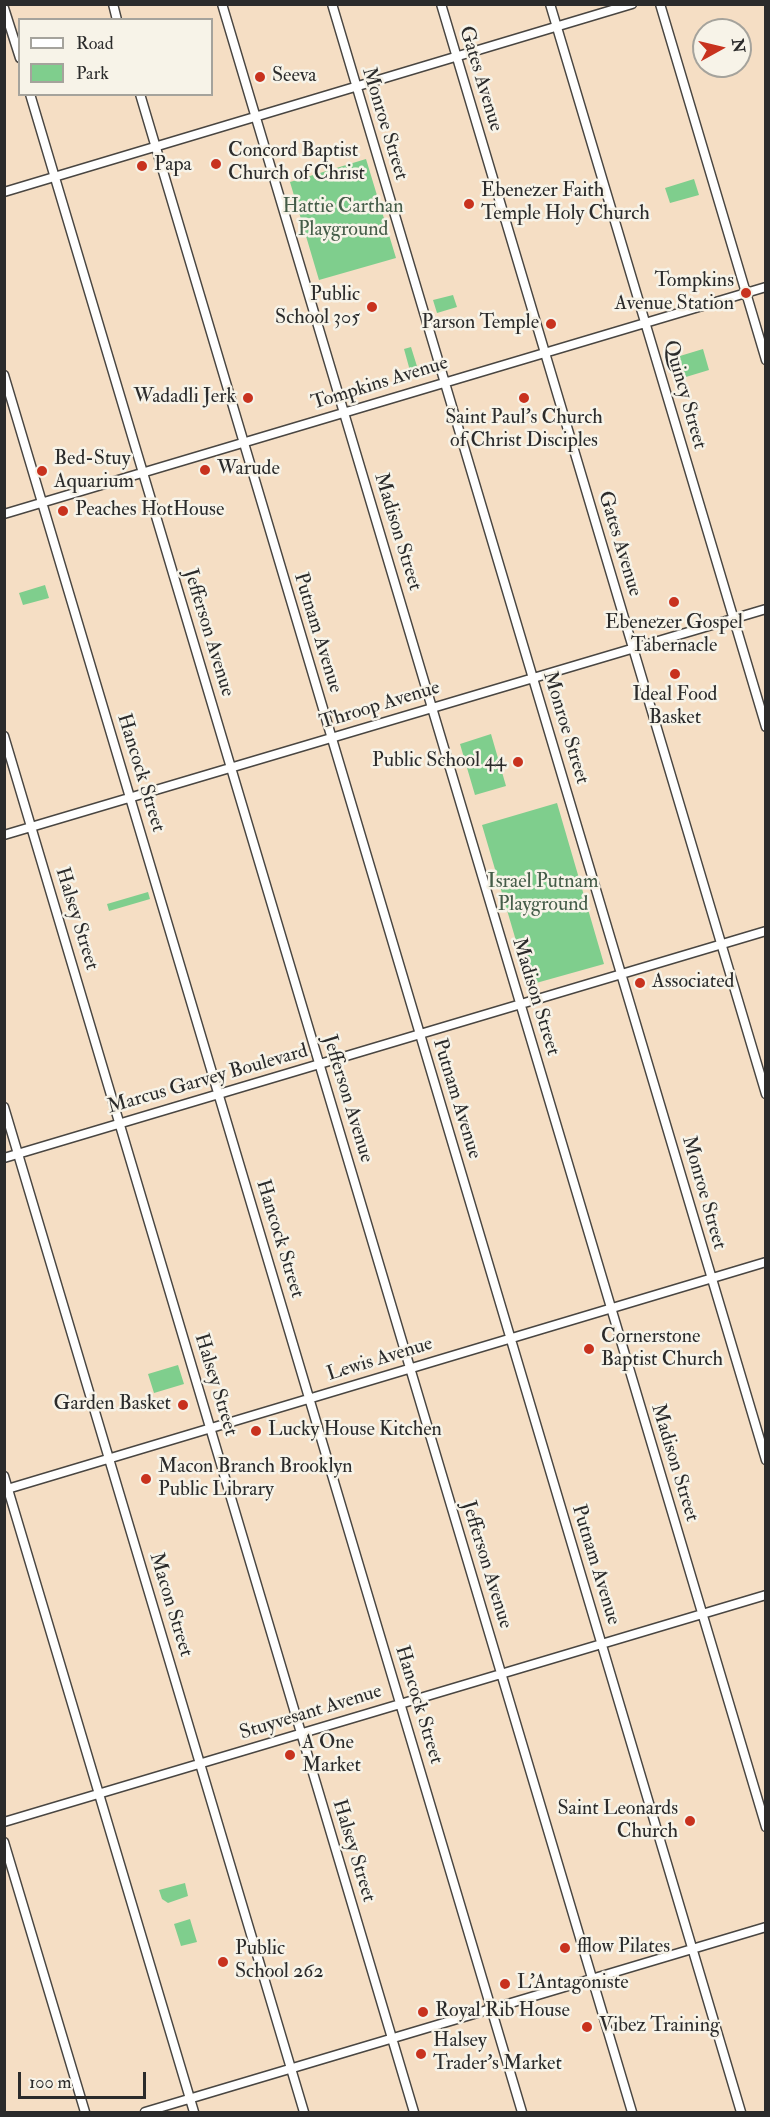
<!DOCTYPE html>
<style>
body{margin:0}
#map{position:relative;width:770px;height:2117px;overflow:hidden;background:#f5dec4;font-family:"IM FELL Double Pica",serif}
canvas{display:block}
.frame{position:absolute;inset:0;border:6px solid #2b2b2b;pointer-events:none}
.legend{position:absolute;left:18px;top:18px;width:195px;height:78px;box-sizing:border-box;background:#f7f3e8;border:2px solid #a5a39c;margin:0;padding:8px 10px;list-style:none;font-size:18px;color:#2b2b2b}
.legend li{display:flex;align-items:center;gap:12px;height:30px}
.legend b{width:30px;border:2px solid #a5a39c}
.north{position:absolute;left:692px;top:18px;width:60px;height:60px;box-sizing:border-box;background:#f7f3e8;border:2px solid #a5a39c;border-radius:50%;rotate:82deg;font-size:16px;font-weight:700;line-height:24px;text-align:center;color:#2b2b2b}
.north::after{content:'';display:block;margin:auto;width:21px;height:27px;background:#c8321e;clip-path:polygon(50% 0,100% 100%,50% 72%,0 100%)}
.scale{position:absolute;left:18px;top:2072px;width:128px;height:27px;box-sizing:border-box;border:3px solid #2b2b2b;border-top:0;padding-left:8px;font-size:18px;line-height:21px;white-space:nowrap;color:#2b2b2b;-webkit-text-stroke:4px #f7f3e8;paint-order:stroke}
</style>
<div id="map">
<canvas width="770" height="2117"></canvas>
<div class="frame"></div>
<ul class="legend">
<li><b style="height:8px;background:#fff"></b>Road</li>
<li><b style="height:16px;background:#7fce8d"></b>Park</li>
</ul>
<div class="north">N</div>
<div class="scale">100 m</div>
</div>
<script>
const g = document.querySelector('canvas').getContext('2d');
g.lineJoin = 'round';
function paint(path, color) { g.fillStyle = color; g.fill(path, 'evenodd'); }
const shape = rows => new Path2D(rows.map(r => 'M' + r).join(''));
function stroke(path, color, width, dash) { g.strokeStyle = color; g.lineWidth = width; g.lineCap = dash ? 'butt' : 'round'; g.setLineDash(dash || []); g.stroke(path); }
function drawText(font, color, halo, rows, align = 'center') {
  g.font = font + ' "IM FELL Double Pica",serif'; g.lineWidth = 5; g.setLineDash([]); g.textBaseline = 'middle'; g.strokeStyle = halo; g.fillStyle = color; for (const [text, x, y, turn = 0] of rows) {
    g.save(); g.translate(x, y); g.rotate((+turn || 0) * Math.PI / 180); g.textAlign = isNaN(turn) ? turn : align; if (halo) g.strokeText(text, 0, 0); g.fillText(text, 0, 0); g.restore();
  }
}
paint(shape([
 [366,159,396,258,319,280,290,182],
 [694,179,699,195,670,203,665,188],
 [453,295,457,307,437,313,433,300],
 [411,347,420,376,412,378,404,349],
 [703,349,709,370,676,380,670,359],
 [45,585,49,598,23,605,19,593],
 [491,734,506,786,475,795,460,744],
 [557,803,604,964,529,985,482,825],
 [148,892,150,899,109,911,107,904],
 [178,1365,184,1384,154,1393,148,1374],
 [185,1883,188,1896,168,1903,162,1899,159,1890],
 [190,1919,197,1942,181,1946,174,1924]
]), '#7fce8d');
const minor = shape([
 [113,4,117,20],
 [222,4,766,1827],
 [332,4,766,1460],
 [441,4,766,1094],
 [550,4,766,727],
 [660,4,766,360],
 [4,8,20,58],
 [30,94,632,2112],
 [140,94,741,2112],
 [4,192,632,4],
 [4,375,522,2112],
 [4,514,766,287],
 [4,736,414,2112],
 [4,835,766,609],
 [4,1107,304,2112],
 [4,1158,766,931],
 [4,1476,194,2112],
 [4,1490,766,1262],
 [4,1822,766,1595],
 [4,1842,85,2112],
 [145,2112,766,1927]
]);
stroke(minor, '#494642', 11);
stroke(minor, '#fff', 8);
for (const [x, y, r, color] of [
 [260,77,6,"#c8321e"],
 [216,164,6,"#c8321e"],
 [142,166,6,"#c8321e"],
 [469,204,6,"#c8321e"],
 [746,293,6,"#c8321e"],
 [372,307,6,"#c8321e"],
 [551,324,6,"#c8321e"],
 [248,398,6,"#c8321e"],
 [524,398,6,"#c8321e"],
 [205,470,6,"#c8321e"],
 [42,471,6,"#c8321e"],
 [63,511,6,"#c8321e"],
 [674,602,6,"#c8321e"],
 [675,674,6,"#c8321e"],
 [518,762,6,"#c8321e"],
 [640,983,6,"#c8321e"],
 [589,1349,6,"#c8321e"],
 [183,1405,6,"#c8321e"],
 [256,1431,6,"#c8321e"],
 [146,1479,6,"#c8321e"],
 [290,1755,6,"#c8321e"],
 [690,1821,6,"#c8321e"],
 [565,1948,6,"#c8321e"],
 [223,1962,6,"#c8321e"],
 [505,1984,6,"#c8321e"],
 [423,2012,6,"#c8321e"],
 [587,2027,6,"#c8321e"],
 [421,2054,6,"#c8321e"]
]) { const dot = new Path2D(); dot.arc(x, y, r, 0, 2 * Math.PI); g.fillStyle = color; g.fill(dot); stroke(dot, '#f7f3e8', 2); }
drawText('20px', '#2b2b2b', '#f7f3e8', [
 ["Seeva",272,77],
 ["Concord Baptist",228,152],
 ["Church of Christ",228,175],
 ["Papa",154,166],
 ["Ebenezer Faith",481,192],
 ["Temple Holy Church",481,215],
 ["Tompkins",734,282,"right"],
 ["Avenue Station",734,305,"right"],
 ["Public",360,296,"right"],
 ["School 305",360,319,"right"],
 ["Parson Temple",539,324,"right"],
 ["Wadadli Jerk",236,398,"right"],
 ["Saint Paul's Church",524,419,"center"],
 ["of Christ Disciples",524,442,"center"],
 ["Bed-Stuy",54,460],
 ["Aquarium",54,483],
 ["Warude",217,470],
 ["Peaches HotHouse",75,511],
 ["Ebenezer Gospel",674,624,"center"],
 ["Tabernacle",674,647,"center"],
 ["Ideal Food",675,696,"center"],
 ["Basket",675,719,"center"],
 ["Public School 44",506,762,"right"],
 ["Associated",652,983],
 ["Cornerstone",601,1338],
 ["Baptist Church",601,1361],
 ["Garden Basket",171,1405,"right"],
 ["Lucky House Kitchen",268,1431],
 ["Macon Branch Brooklyn",158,1468],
 ["Public Library",158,1491],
 ["A One",302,1744],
 ["Market",302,1767],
 ["Saint Leonards",678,1810,"right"],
 ["Church",678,1833,"right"],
 ["fflow Pilates",577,1948],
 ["Public",235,1950],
 ["School 262",235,1973],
 ["L'Antagoniste",517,1984],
 ["Royal Rib House",435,2012],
 ["Vibez Training",599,2027],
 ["Halsey",433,2042],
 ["Trader's Market",433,2065]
], 'left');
drawText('20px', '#2b2b2b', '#f7f3e8', [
 ["Gates Avenue",480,79,73],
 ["Monroe Street",384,124,73],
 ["Tompkins Avenue",380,384,-17],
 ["Quincy Street",684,395,74],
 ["Madison Street",397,532,73],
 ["Gates Avenue",619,544,73],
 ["Jefferson Avenue",208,633,73],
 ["Putnam Avenue",317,633,73],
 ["Throop Avenue",380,706,-17],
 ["Monroe Street",565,728,73],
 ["Hancock Street",140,773,73],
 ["Halsey Street",76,919,73],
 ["Madison Street",535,997,73],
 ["Marcus Garvey Boulevard",208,1080,-16],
 ["Jefferson Avenue",347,1099,73],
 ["Putnam Avenue",456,1099,73],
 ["Monroe Street",703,1193,74],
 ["Hancock Street",279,1239,73],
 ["Lewis Avenue",380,1360,-17],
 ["Halsey Street",215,1385,73],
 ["Madison Street",674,1463,73],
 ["Jefferson Avenue",486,1565,73],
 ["Putnam Avenue",595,1565,73],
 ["Macon Street",170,1605,73],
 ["Hancock Street",418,1705,73],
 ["Stuyvesant Avenue",311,1713,-17],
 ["Halsey Street",353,1851,73]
]);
drawText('20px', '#445c48', '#f7f3e8', [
 ["Hattie Carthan",343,208],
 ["Playground",343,231],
 ["Israel Putnam",543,883],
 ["Playground",543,906]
]);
</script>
